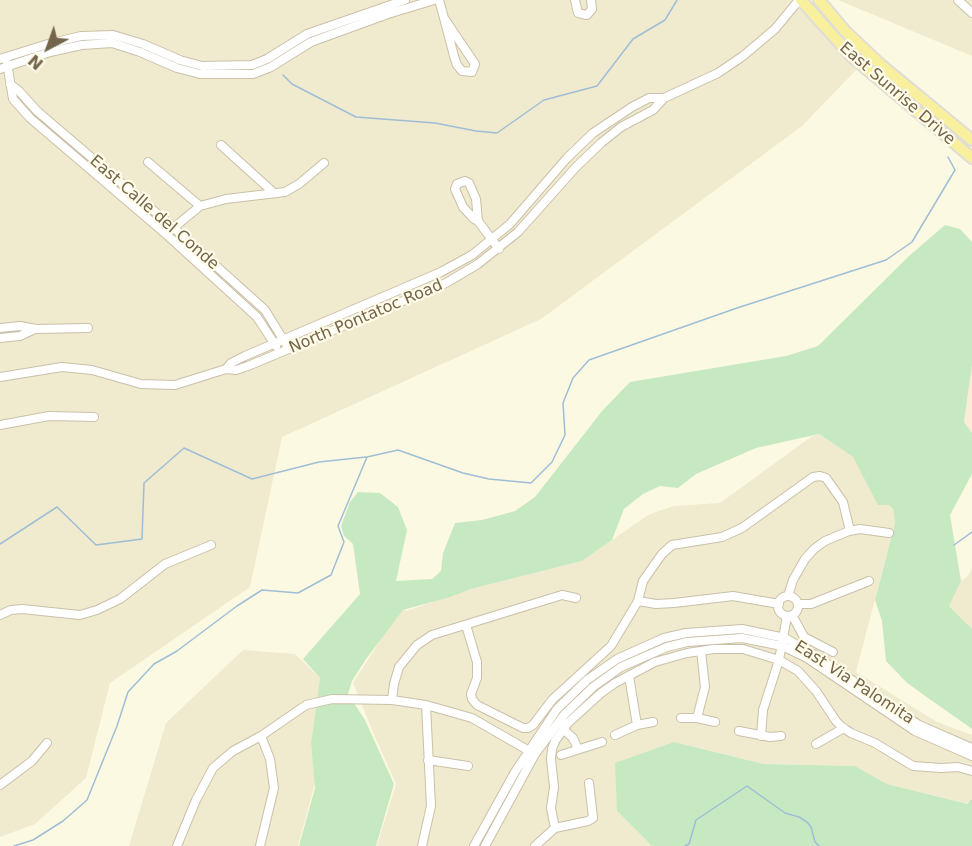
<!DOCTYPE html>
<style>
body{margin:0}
#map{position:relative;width:972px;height:846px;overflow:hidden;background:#fcf9e3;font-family:"DejaVu Sans",sans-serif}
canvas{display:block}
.north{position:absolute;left:18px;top:18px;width:60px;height:60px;-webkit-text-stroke:4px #fffce9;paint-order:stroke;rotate:221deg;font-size:16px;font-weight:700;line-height:24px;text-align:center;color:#73644a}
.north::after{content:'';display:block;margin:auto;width:21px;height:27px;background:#73644a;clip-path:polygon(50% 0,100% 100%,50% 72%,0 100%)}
</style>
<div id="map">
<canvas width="972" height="846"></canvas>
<div class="north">N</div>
</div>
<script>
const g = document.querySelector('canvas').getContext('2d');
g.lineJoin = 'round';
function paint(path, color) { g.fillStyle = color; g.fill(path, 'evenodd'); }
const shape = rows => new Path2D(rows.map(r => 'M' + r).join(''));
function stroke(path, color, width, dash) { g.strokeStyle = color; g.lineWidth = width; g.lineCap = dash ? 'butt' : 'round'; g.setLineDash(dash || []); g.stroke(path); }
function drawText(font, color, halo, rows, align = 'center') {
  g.font = font + ' "DejaVu Sans",sans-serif'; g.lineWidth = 4.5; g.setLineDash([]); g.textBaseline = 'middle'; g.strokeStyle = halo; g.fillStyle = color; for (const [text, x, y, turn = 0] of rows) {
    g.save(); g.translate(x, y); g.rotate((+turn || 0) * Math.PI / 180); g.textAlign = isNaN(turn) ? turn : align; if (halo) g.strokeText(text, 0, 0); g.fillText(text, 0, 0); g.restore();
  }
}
paint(shape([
 [0,0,795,0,857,69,802,126,541,319,282,437,250,587,110,683,86,778,35,824,0,837],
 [838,0,972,0,972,56],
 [819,434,853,457,893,509,895,523,856,672,937,722,972,735,972,800,970,800,969,804,887,784,855,766,764,764,674,742,617,811,652,846,377,846,396,784,372,730,353,683,395,617,404,609,406,611,471,589,582,561,648,515,673,506,720,503,811,437],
 [972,569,972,629,949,606,950,589,967,577],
 [243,650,295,654,320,678,311,743,315,783,298,846,129,846,166,723]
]), '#f0eacf');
paint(shape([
 [972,365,972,433,964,422]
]), '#fcecd7');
paint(shape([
 [945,225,960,229,972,242,972,365,964,422,972,433,972,474,950,515,961,581,949,606,972,629,972,729,907,683,886,661,882,621,875,600,895,523,893,509,889,505,878,505,853,457,819,434,756,448,696,474,678,488,660,486,643,494,624,509,612,540,582,561,471,589,450,597,403,610,366,659,352,681,348,694,365,720,394,784,376,846,299,846,315,788,311,743,320,678,303,659,360,594,353,544,344,536,341,526,350,502,358,492,380,493,398,507,407,530,396,581,432,579,441,571,443,553,455,523,482,520,515,511,535,497,602,411,630,382,786,356,818,346,909,256],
 [674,742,764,764,855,766,887,784,968,804,970,800,972,800,972,846,652,846,617,811,615,763]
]), '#c7e9c2');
stroke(shape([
 [283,75,292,84,356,117,435,123,476,131,497,133,544,100,597,86,633,39,665,20,677,0],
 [0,544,57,507,96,545,142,539,144,483,184,448,252,479,319,462,366,457],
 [954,545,972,532],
 [14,846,33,840,63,821,87,800,117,726,128,692,154,664,177,651,237,606,262,590,298,593,331,575,344,542,338,526,367,457,398,450,463,473,489,479,531,483,552,462,565,435,563,403,573,378,589,360,737,308,886,260,912,242,955,170,948,157],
 [685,846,689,844,696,820,747,786,785,813,799,817,807,822,811,827,815,842,819,846]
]), '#9fbed6', 1.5);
const minor = shape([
 [439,0,444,18,454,56,457,65,462,71,472,72,475,64,444,18],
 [575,0,578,13,587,15,592,9,591,0],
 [958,0,972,13],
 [0,59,48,44,81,36,113,35,143,44,180,60,202,66,252,65,267,59,307,34,405,0],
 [7,63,13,99,30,118,167,235,257,317,276,346],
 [0,69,50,52,82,45,112,43,140,52,177,68,200,74,253,74,271,67,311,42,388,14,434,0],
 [10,84,19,91,37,111,174,228,265,310,289,349],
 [221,145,274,193],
 [148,162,200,206],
 [478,221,476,199,469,183,465,181,457,184,455,189,463,207,474,219,478,221,499,249],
 [171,230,200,206,226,199,285,192,299,184,324,163],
 [0,328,20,326,36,329,88,328],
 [0,338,20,336,35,329],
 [226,369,231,363,245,356,441,272,472,255,510,224,567,158,593,133,632,107,649,98,664,98],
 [0,377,62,367,92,370,141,384,175,385,226,369,236,370,248,366,446,283,478,264,518,232,576,167,601,143,621,127,653,110,664,98,718,73,743,56,775,29,799,0],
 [0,425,49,416,94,417],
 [788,596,793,580,805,559,814,549,825,541,849,531,860,529,889,533],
 '778 606a10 10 0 1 1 20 0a10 10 0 1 1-20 0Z',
 [638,601,656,604,674,603,733,596,779,604],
 [798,604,811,604,869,581],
 [0,615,11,610,22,609,80,615,97,610,120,599,165,564,211,545],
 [792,615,804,637,833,652],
 [466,625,477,662,477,678,471,694,472,699,477,705,523,728,528,728,533,725,552,700,611,646,638,601,643,581,662,554,672,545,722,537,742,528,813,477,820,476,826,478,843,502,850,531],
 [629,676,637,725],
 [392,700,394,684,399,667,417,645,432,635,562,595,576,598],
 [681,718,697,718,715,722],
 [697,718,705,687,701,651],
 [564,730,573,738,578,749],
 [739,731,770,737,781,736],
 [615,735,637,725,653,722],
 [761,736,763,710,779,660,787,616],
 [816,744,844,728],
 [561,755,602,742],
 [428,760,468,766],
 [0,785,32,761,47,743],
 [555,828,551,808,554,787,551,759,552,749,555,741,568,723,601,693,615,683,655,662,687,653,714,649,743,649,779,660,798,671,816,691,836,721,842,727,851,733,875,743,913,766,941,768,958,767,972,771],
 [177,846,196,800,213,768,233,751,261,736,306,705,332,699,392,700,426,705,472,718,531,752],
 [260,846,274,788,270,759,261,736],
 [422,846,431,806,426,705],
 [474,846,515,772,557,709,587,680,617,659,664,638,686,633,742,629,785,638,810,652,919,725,972,748],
 [485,846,535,754,564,715,593,687,621,667,667,647,687,642,742,638,782,646,807,658,915,731,972,756],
 [535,846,555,828,588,821,593,818,589,783]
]);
const major = shape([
 [801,0,852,57,972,158],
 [819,0,845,31,881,65,972,140]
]);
stroke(minor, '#cac0a8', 10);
stroke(major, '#e0ddd7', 14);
stroke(minor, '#fff', 8);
stroke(major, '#f9f09d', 10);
drawText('16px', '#73644a', '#fffce9', [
 ["East Sunrise Drive",897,94,41],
 ["East Calle del Conde",154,213,41],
 ["North Pontatoc Road",366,317,-23],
 ["East Via Palomita",854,683,33]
]);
</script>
